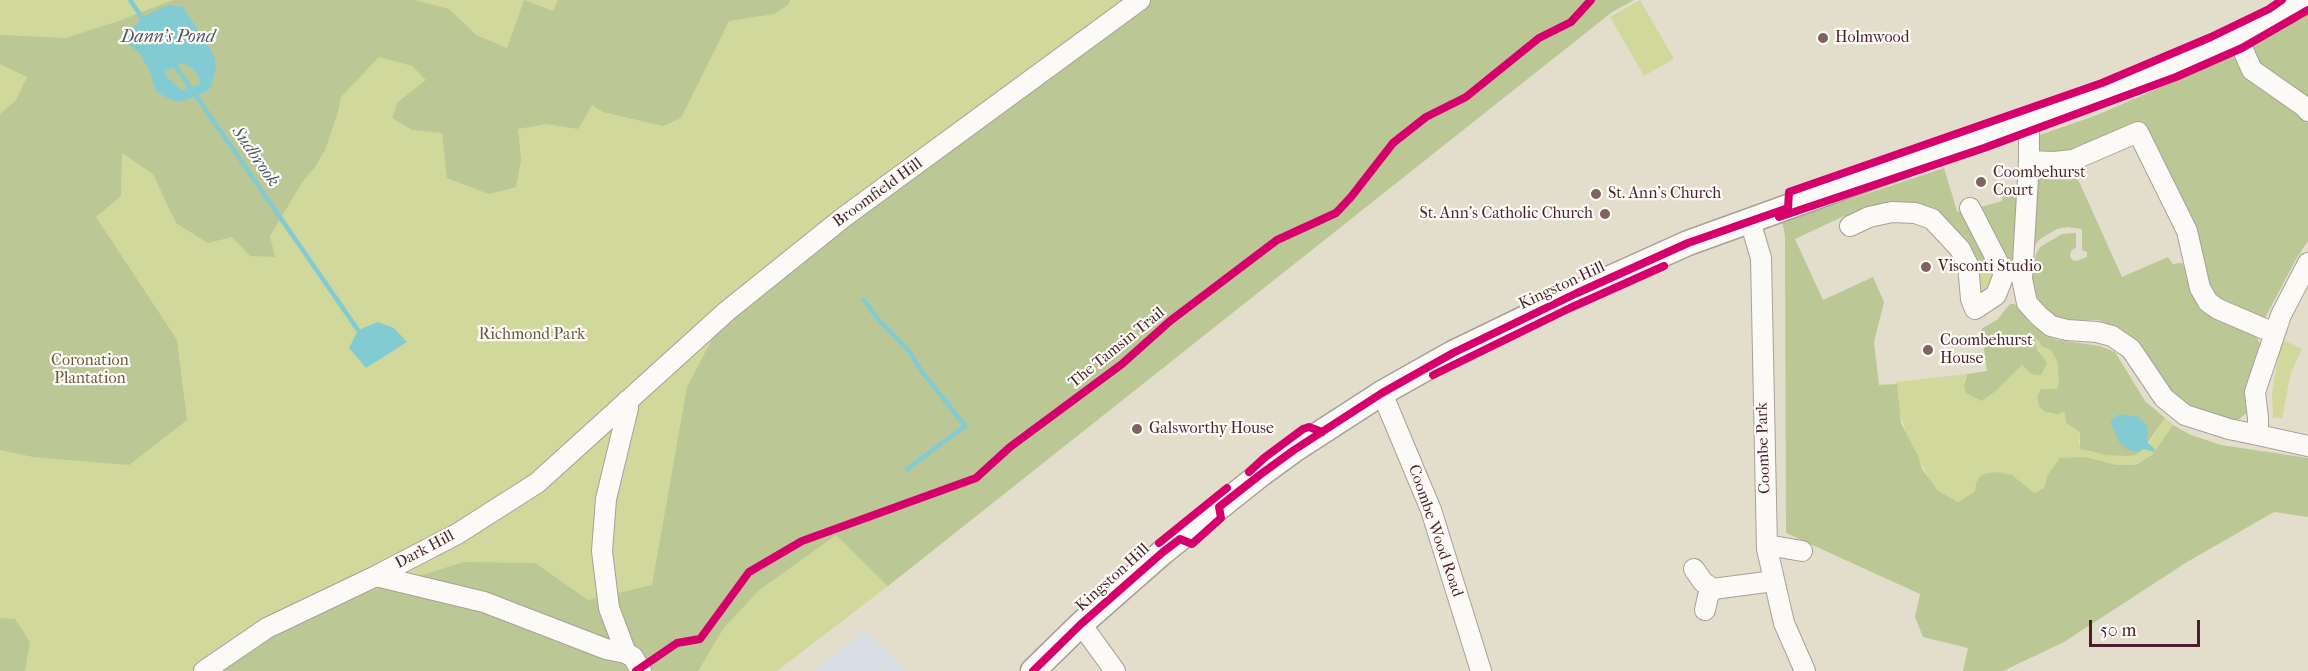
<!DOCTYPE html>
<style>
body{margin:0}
#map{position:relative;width:2308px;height:671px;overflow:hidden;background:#e3decc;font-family:"IM FELL French Canon",serif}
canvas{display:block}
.scale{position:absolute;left:2089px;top:620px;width:111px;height:27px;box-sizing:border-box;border:3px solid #4a1f2b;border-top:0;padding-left:8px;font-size:18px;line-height:21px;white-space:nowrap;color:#4a1f2b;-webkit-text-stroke:4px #fdfcf7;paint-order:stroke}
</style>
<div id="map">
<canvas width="2308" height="671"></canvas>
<div class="scale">50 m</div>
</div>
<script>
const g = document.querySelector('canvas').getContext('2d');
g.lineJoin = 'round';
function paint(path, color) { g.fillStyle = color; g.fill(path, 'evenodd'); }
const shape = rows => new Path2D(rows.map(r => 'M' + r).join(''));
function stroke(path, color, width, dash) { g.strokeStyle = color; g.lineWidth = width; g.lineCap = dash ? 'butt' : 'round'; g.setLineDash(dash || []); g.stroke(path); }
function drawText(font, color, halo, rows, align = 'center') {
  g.font = font + ' "IM FELL French Canon",serif'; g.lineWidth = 4.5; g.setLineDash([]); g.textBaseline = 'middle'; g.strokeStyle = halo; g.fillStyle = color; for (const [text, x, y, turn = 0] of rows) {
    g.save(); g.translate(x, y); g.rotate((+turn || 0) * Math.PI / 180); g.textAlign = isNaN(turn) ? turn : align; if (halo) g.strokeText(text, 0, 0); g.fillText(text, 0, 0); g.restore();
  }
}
paint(shape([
 [864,631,907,671,815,671]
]), '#d7dce5');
paint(shape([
 [0,0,1634,0,1612,12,888,586,777,671,0,671],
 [1640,0,1674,59,1644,76,1610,17],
 [1991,261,1994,278,1985,295,1977,295,1970,264],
 [2035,338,2051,350,2057,361,2059,380,2057,389,2051,390,2044,389,2050,414,2063,411,2066,423,2080,432,2079,444,2089,452,2135,455,2142,451,2151,440,2165,418,2173,425,2152,455,2134,465,2116,465,2105,463,2047,476,2044,488,2034,494,2012,475,1976,483,1975,491,1962,499,1958,502,1951,499,1938,491,1930,481,1907,436,1898,408,1896,382,1967,374,1964,381,1990,396,2022,365,2032,374,2041,352,2036,347],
 [2284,340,2302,349,2291,372,2282,419,2276,417,2273,419,2272,393,2279,352]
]), '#d1d89c');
paint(shape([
 [173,0,414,0,449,9,476,35,507,48,524,0,553,11,558,0,790,0,788,5,774,14,729,21,681,118,663,126,603,112,592,105,578,129,546,124,518,129,521,160,516,187,489,194,447,178,442,133,412,130,392,118,398,102,426,80,412,66,379,57,341,97,338,112,325,150,315,167,303,181,270,236,275,257,250,256,232,237,208,243,176,223,153,174,122,153,121,196,96,217,177,340,187,420,129,465,33,457,0,450,0,114,16,100,27,77,0,64,0,35,65,38,116,22],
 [168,5,211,90,180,102,156,92,150,71,140,54,143,19],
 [1140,0,1634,0,1612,12,888,586,836,535,758,591,723,629,698,671,204,671,267,628,377,589,464,562,535,563,588,600,652,585,687,387,727,311],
 [2308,14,2308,101,2256,67,2246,50],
 [2238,54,2308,123,2308,241,2295,261,2265,318,2224,302,2208,286,2142,129,2075,155,2037,154,2037,136,2097,115],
 [183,63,193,69,199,78,200,84,182,90,166,76,164,70],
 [2033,166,2072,166,2122,277,2168,257,2173,264,2182,263,2187,271,2257,338,2261,346,2250,410,2244,415,2236,422,2191,410,2170,392,2122,331,2099,320,2064,320,2050,315,2042,307,2036,294,2032,275,2036,254,2040,247,2062,234,2076,233,2076,247,2071,251,2070,256,2072,260,2076,261,2087,257,2087,252,2082,250,2082,229,2067,227,2057,229,2040,239,2033,247],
 [1944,168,1957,211,1961,213,2002,201,2003,193,2020,193,2014,261,2006,263,2001,255,1983,267,1970,264,1941,221,1848,222,1844,216,1795,239,1823,300,1873,277,1884,302,1874,342,1879,385,1897,384,1901,423,1919,458,1922,469,1938,491,1958,502,1975,491,1976,483,1981,475,1995,472,2012,475,2034,493,2044,488,2047,476,2060,458,2085,457,2116,465,2135,465,2152,455,2173,425,2191,435,2221,445,2308,458,2308,517,2274,512,2187,562,2064,642,2003,671,1963,671,1968,648,1923,637,1915,617,1920,594,1786,533,1785,235,1782,222],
 [2010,304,2015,304,2030,323,2049,337,2058,340,2100,346,2115,352,2145,401,2165,418,2142,451,2135,455,2126,456,2107,455,2080,449,2080,432,2066,423,2064,412,2057,414,2045,412,2039,406,2037,397,2041,389,2057,389,2059,380,2057,361,2051,350,2041,346,2040,342,2035,338,2036,347,2047,363,2041,375,2032,374,2022,365,1996,391,1982,401,1966,393,1964,387,1967,374,1987,371,1981,329,1997,320],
 [0,618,15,619,30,642,25,671,0,671]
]), '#bbc794');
paint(shape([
 [168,5,183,7,214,55,216,68,210,90,181,102,172,100,156,92,150,72,140,54,125,41,127,33,145,16],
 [183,63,193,69,199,78,200,84,182,90,166,76,165,71],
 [378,322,394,328,407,342,366,368,349,348,358,330],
 [2120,414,2139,417,2145,423,2148,428,2147,442,2155,449,2154,452,2143,449,2137,452,2128,450,2119,442,2110,421]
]), '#83cbd3');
stroke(shape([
 [130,0,145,22],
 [172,61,358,330],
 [864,300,877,318,909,351,922,372,965,426,907,469]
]), '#83cbd3', 4.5);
const minor = shape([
 [2237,37,2252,70,2305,107,2308,111],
 [2026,122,2029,135,2029,161,2022,279,2027,303,2039,316,2051,326,2067,330,2097,332,2112,336,2131,349,2164,398,2185,415,2229,429,2258,435,2258,418,2255,392,2281,315,2308,263],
 [2029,161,2054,162,2073,160,2138,132,2187,231,2200,288,2208,302,2218,309,2274,333],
 [1750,221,1761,258,1767,549,1784,623,1805,671],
 [1850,226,1869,217,1892,212,1915,213,1932,219,1960,249,1968,265,1971,299,1975,309,1996,295,2004,274,1970,208],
 [1382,393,1431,510,1481,671],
 [2258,435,2308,446],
 [1767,545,1802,551],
 [1694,569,1703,582,1713,589,1774,581],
 [376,576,484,602,606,649,626,653,633,657,641,671],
 [1705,610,1708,596,1713,589],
 [1081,624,1115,671],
 [626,653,609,608,602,551,606,499,628,408,627,401],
 [204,671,267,628,376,576,457,534,537,483,727,311,844,217,1140,0]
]);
const major = shape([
 [1033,671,1081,624,1163,552,1261,474,1294,450,1382,393,1453,353,1577,293,1688,243,2131,83,2237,37,2286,12,2304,0]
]);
stroke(minor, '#a8a097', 22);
stroke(major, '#a8a097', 27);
stroke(minor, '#fbfaf7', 20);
stroke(major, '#fbfaf7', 24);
stroke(shape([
 [1779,217,1984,148,2176,77,2242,48,2308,10],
 [1433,375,1570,308,1664,266],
 [1249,472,1264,458,1303,429,1309,427,1322,432],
 [1159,543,1227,488],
 [636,671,677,643,700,639,749,572,802,541,976,478,1010,447,1122,364,1170,321,1277,240,1336,213,1351,197,1393,143,1426,117,1466,97,1539,38,1571,22,1591,0],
 [1033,671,1081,624,1163,552,1180,539,1192,544,1221,518,1219,507,1261,474,1294,450,1382,393,1453,353,1577,293,1688,243,1788,208,1789,192,2102,83,2211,37,2269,9,2282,0]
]), '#d6006c', 8);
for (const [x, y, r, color] of [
 [1823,38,6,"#806263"],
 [1981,182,6,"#806263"],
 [1596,194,6,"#806263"],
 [1605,214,6,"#806263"],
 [1926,267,6,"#806263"],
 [1928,350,6,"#806263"],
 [1137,429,6,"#806263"]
]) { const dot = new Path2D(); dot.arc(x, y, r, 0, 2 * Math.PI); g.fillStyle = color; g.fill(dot); stroke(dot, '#fdfcf7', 2); }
drawText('16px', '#4a1f2b', '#fdfcf7', [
 ["Holmwood",1835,38],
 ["Coombehurst",1993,173],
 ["Court",1993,191],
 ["St. Ann's Church",1608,194],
 ["St. Ann's Catholic Church",1593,214,"right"],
 ["Visconti Studio",1938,267],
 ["Coombehurst",1940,341],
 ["House",1940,359],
 ["Galsworthy House",1149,429]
], 'left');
drawText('16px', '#4a1f2b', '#fdfcf7', [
 ["Broomfield Hill",878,193,-36],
 ["Kingston Hill",1562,286,-25],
 ["The Tamsin Trail",1117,348,-39],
 ["Coombe Park",1764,448,-92],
 ["Coombe Wood Road",1435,531,71],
 ["Dark Hill",425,550,-28],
 ["Kingston Hill",1113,578,-42]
]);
drawText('16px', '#6e5541', '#fdfcf7', [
 ["Richmond Park",532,335],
 ["Coronation",90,361],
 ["Plantation",90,379]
]);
drawText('italic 18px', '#505867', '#fdfcf7', [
 ["Dann's Pond",168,38],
 ["Sudbrook",255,157,55]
]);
</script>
